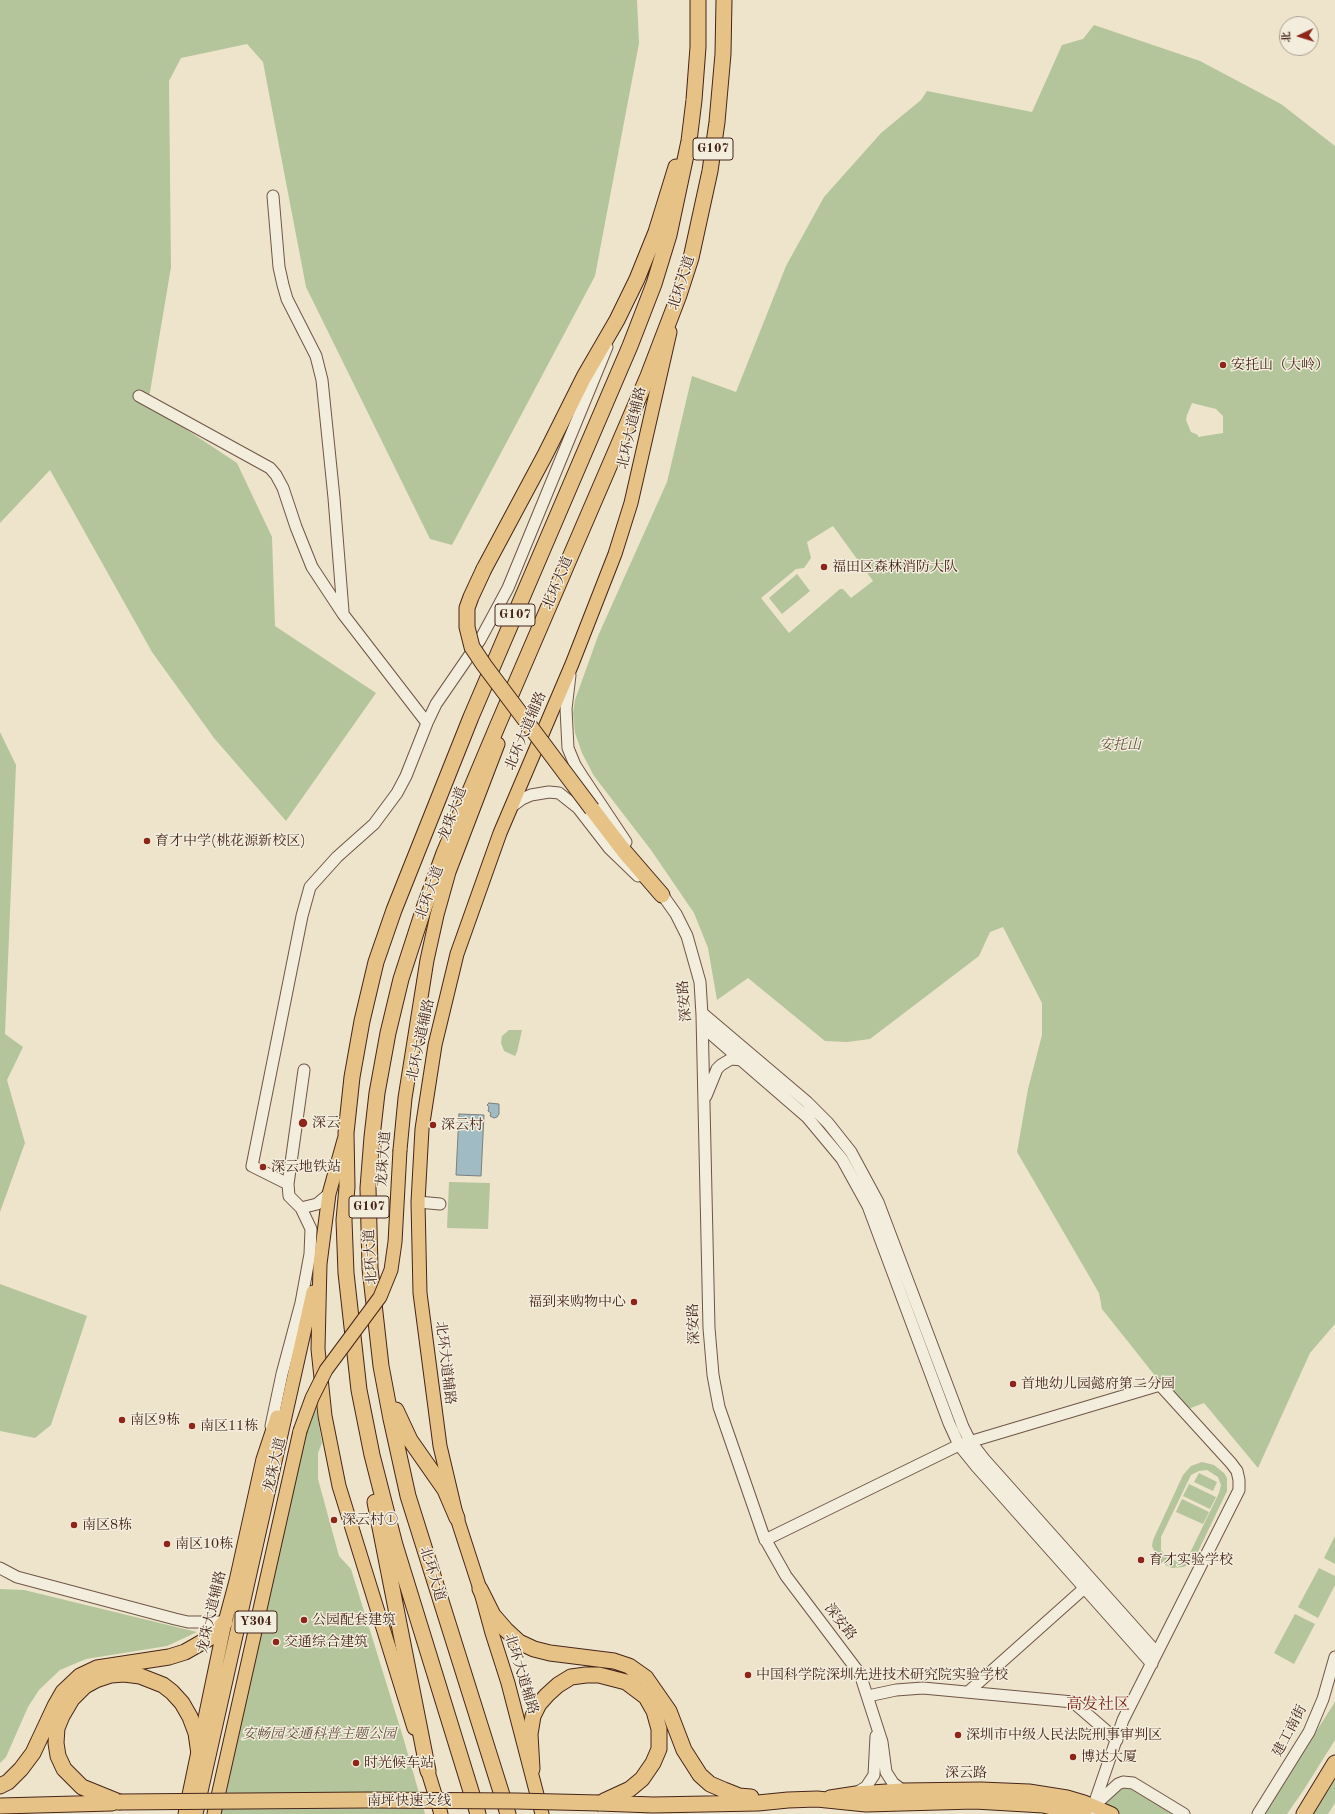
<!DOCTYPE html>
<meta charset="utf-8">
<style>
body{margin:0}
#map{position:relative;width:1335px;height:1814px;overflow:hidden;background:#ede4cb;font-family:"Old Standard TT","Noto Serif SC",serif}
canvas{display:block}
.north{position:absolute;left:1279px;top:16px;width:40px;height:40px;box-sizing:border-box;background:#f3eddd;border:1px solid #ae9d8f;border-radius:50%;rotate:266deg;font-size:11px;font-weight:700;line-height:16px;text-align:center;color:#462519}
.north::after{content:'';display:block;margin:auto;width:14px;height:18px;background:#8f2418;clip-path:polygon(50% 0,100% 100%,50% 72%,0 100%)}
</style>
<div id="map">
<canvas width="1335" height="1814"></canvas>
<div class="north">北</div>
</div>
<script>
const g = document.querySelector('canvas').getContext('2d');
g.lineJoin = 'round';
function paint(path, color) { g.fillStyle = color; g.fill(path, 'evenodd'); }
const shape = rows => new Path2D(rows.map(r => 'M' + r).join(''));
function stroke(path, color, width, dash) { g.strokeStyle = color; g.lineWidth = width; g.lineCap = dash ? 'butt' : 'round'; g.setLineDash(dash || []); g.stroke(path); }
function drawText(font, color, halo, rows, align = 'center') {
  g.font = font + ' "Old Standard TT","Noto Serif SC",serif'; g.lineWidth = 3; g.setLineDash([]); g.textBaseline = 'middle'; g.strokeStyle = halo; g.fillStyle = color; for (const [text, x, y, turn = 0] of rows) {
    g.save(); g.translate(x, y); g.rotate((+turn || 0) * Math.PI / 180); g.textAlign = isNaN(turn) ? turn : align; if (halo) g.strokeText(text, 0, 0); g.fillText(text, 0, 0); g.restore();
  }
}
paint(shape([
 [0,0,637,0,639,43,595,276,452,545,430,539,306,287,263,62,247,44,181,58,169,81,171,267,148,404,237,463,272,537,275,626,376,693,286,821,214,738,152,652,50,470,0,523],
 [1094,25,1200,61,1281,104,1335,146,1335,1324,1310,1353,1258,1468,1204,1403,1188,1409,1160,1382,1102,1309,1099,1293,1017,1152,1028,1089,1042,1035,1042,1003,1003,927,990,932,979,956,870,1039,847,1042,825,1041,748,978,717,1000,708,948,694,913,651,850,594,776,582,753,575,733,573,713,575,700,598,636,667,482,692,376,736,392,786,266,824,197,881,133,921,100,927,91,1032,112,1062,45,1083,39],
 [1192,403,1216,409,1223,416,1223,433,1198,437,1198,435,1191,432,1186,420,1187,415],
 [833,526,873,581,851,598,843,589,840,589,789,633,761,598,796,569,804,568,811,558,807,542],
 [797,574,810,591,782,614,769,598],
 [0,732,16,765,5,1034,23,1047,7,1080,25,1143,0,1212],
 [509,1030,522,1030,517,1052,515,1056,504,1051,501,1043,502,1036],
 [449,1182,490,1183,488,1229,447,1228],
 [0,1284,87,1316,51,1425,35,1438,0,1431],
 [316,1408,322,1443,318,1453,318,1479,339,1556,351,1569,403,1737,425,1814,218,1814,292,1486,306,1434],
 [1202,1462,1214,1465,1224,1473,1227,1478,1227,1491,1194,1560,1184,1567,1172,1568,1161,1563,1157,1558,1152,1546,1153,1540,1183,1475,1191,1466],
 [1207,1470,1218,1477,1221,1485,1219,1493,1189,1555,1177,1561,1169,1559,1161,1550,1161,1537,1191,1475,1199,1471],
 [1199,1473,1217,1482,1213,1491,1194,1482],
 [1189,1484,1216,1497,1210,1509,1183,1496],
 [1182,1499,1209,1512,1203,1524,1176,1512],
 [1335,1536,1335,1564,1324,1558],
 [1319,1568,1335,1576,1335,1585,1318,1618,1298,1607],
 [0,1589,24,1590,197,1632,167,1646,86,1659,60,1670,39,1690,28,1707,6,1757,0,1763],
 [1295,1614,1315,1624,1294,1664,1274,1653],
 [1335,1702,1335,1740,1303,1791,1287,1814,1263,1814],
 [1335,1771,1335,1803,1328,1814,1307,1814],
 [1127,1787,1136,1789,1171,1814,1119,1814,1109,1810,1106,1801,1115,1792]
]), '#b4c59b');
const water = shape([
 [489,1103,499,1104,499,1114,497,1117,494,1118,490,1116,491,1113,488,1111,489,1107,487,1105,489,1103],
 [459,1114,484,1115,481,1176,456,1175,459,1114]
]);
paint(water, '#a0bbc3');
stroke(water, '#7c7f7f', 1);
const minor = shape([
 [273,196,279,267,283,285,287,299,316,356,322,380,334,498,343,611],
 [139,396,270,468,276,475,283,488,296,527,312,567,343,614,427,723],
 [570,675,566,709,568,748,575,765,582,776,626,842],
 [511,807,522,799,531,795,549,792,559,793,578,808,609,848,638,876],
 [659,890,676,914,687,936,700,982,702,1015,709,1328,713,1375,719,1407,764,1537,786,1576,860,1674,882,1742,886,1772,893,1783,902,1790],
 [702,1013,807,1102,828,1123,851,1152,878,1202,963,1427,970,1441,984,1459,1157,1653],
 [703,1027,807,1117,842,1159,868,1206,949,1423,959,1445,976,1466,1152,1664],
 [706,1096,717,1069,721,1065,731,1059,742,1060],
 [288,1184,252,1166,302,916,310,887,337,857,374,824,397,793,406,776,427,723,436,704,480,640,508,588,607,347],
 [418,1202,440,1204],
 [301,1208,317,1204,329,1194],
 [271,1426,282,1374,301,1303,310,1254,311,1229,301,1208,289,1196,288,1184,304,1070],
 [765,1540,959,1445,1160,1385,1231,1463,1237,1471,1239,1480,1239,1490,1123,1720,1091,1813],
 [0,1568,17,1577,175,1619,188,1622,225,1622],
 [968,1692,1089,1584],
 [868,1696,896,1690,923,1688,1073,1702,1117,1740],
 [856,1793,866,1787,874,1775,876,1736],
 [1096,1804,1118,1784,1123,1782,1133,1783,1184,1814],
 [1258,1814,1309,1732,1323,1699,1335,1657]
]);
const major = shape([
 [344,1140,329,1194,320,1264,318,1349,325,1416,339,1486,414,1728],
 [400,1150,405,1098,427,960,437,915,449,872,498,744],
 [425,1762,441,1814],
 [830,1797,856,1793,902,1790,981,1789,1029,1791,1067,1797,1084,1802,1112,1814],
 [185,1814,225,1622,236,1581,263,1459,277,1417],
 [196,1814,313,1292],
 [214,1814,300,1431],
 [542,1814,508,1683,492,1633,480,1589,457,1518,440,1446,420,1293,418,1202,422,1129,435,1045,457,954,500,833,572,664,615,554,631,503,670,332]
]);
const highway = shape([
 [484,569,545,455,584,377,617,320,637,279,656,232,676,167],
 [592,809,624,851,662,895],
 [396,1410,410,1440,445,1490,457,1518],
 [375,1502,428,1771],
 [480,1589,493,1615,506,1630,519,1642,534,1649,550,1653,614,1661,629,1666,646,1678,669,1711,684,1750,700,1775,710,1784,724,1790,739,1796,751,1797],
 [532,1769,530,1734,533,1716,539,1704,547,1695,558,1685,571,1677,586,1675,599,1675,626,1682,646,1697,654,1711,659,1729,659,1749,653,1763,642,1779,630,1789,604,1801],
 [0,1786,8,1782,21,1769,33,1753,55,1706,63,1692,80,1676,97,1668,169,1657,185,1652,213,1636,225,1622],
 [119,1802,82,1787,64,1769,58,1756,56,1743,57,1728,62,1716,72,1699,85,1686,96,1680,111,1675,124,1674,140,1676,163,1685,172,1692,182,1703,190,1717,196,1733,199,1754],
 [599,1803,653,1805,758,1803,788,1800,817,1799,866,1804,975,1801,1043,1805,1084,1814],
 [0,1806,112,1803],
 [478,1814,395,1545,372,1455,359,1390,346,1273,344,1220,347,1187,346,1133,352,1077,362,1021,376,962,394,910,471,717,630,346,654,284,669,235,689,141,694,100,698,47,698,0],
 [508,1814,408,1496,391,1419,381,1366,370,1268,368,1188,372,1137,377,1093,388,1033,401,979,424,908,444,853,497,727,648,376,679,295,691,258,710,171,717,122,723,54,724,0],
 [1304,1814,1335,1763]
]);
stroke(minor, '#705546', 13);
stroke(major, '#462519', 15);
stroke(highway, '#462519', 17);
stroke(minor, '#f3eddd', 11);
stroke(major, '#e6c286', 13);
stroke(highway, '#e6c286', 15);
const majorBridge = shape([
 [300,1431,312,1398,326,1370,380,1297,391,1270,395,1242,400,1150]
]);
const highwayBridge = shape([
 [484,569,471,597,467,608,467,627,472,647,484,665,592,809],
 [119,1802,367,1800,516,1801,599,1803]
]);
stroke(majorBridge, '#462519', 15, []);
stroke(highwayBridge, '#462519', 17, []);
stroke(majorBridge, '#e6c286', 13);
stroke(highwayBridge, '#e6c286', 15);
for (const [x, y, r, color] of [
 [1223,365,4,"#8f2418"],
 [824,567,4,"#8f2418"],
 [147,841,4,"#8f2418"],
 [303,1123,5,"#8f2418"],
 [433,1125,4,"#8f2418"],
 [263,1167,4,"#8f2418"],
 [634,1302,4,"#8f2418"],
 [1013,1384,4,"#8f2418"],
 [122,1420,4,"#8f2418"],
 [192,1426,4,"#8f2418"],
 [334,1520,4,"#8f2418"],
 [74,1525,4,"#8f2418"],
 [167,1544,4,"#8f2418"],
 [1141,1560,4,"#8f2418"],
 [304,1620,4,"#8f2418"],
 [276,1642,4,"#8f2418"],
 [748,1675,4,"#8f2418"],
 [958,1735,4,"#8f2418"],
 [1073,1757,4,"#8f2418"],
 [356,1763,4,"#8f2418"]
]) { const dot = new Path2D(); dot.arc(x, y, r, 0, 2 * Math.PI); g.fillStyle = color; g.fill(dot); stroke(dot, '#f3eddd', 1.5); }
for (const [x, y, w] of [
 [713,149,40],
 [515,615,40],
 [369,1207,40],
 [256,1622,42]
]) { const box = new Path2D(); box.roundRect(x - w / 2, y - 11, w, 22, 3); g.fillStyle = '#f3eddd'; g.fill(box); stroke(box, '#462519', 1); }
drawText('bold 13px', '#462519', null, [
 ["G107",713,149],
 ["G107",515,615],
 ["G107",369,1207],
 ["Y304",256,1622]
]);
drawText('14px', '#462519', '#f3eddd', [
 ["北环大道",682,283,-72],
 ["北环大道辅路",632,428,-77],
 ["北环大道",558,583,-67],
 ["北环大道辅路",526,731,-67],
 ["龙珠大道",453,814,-70],
 ["北环大道",430,893,-70],
 ["深安路",685,1001,-95],
 ["北环大道辅路",421,1040,-78],
 ["龙珠大道",384,1159,-86],
 ["北环大道",371,1257,-93],
 ["深安路",694,1324,-92],
 ["北环大道辅路",445,1363,83],
 ["龙珠大道",275,1465,-77],
 ["北环大道",432,1574,73],
 ["龙珠大道辅路",212,1612,-77],
 ["深安路",840,1622,52],
 ["北环大道辅路",521,1674,73],
 ["建工南街",1290,1731,-62],
 ["深云路",966,1773],
 ["南坪快速支线",409,1801]
]);
drawText('14px', '#462519', '#f3eddd', [
 ["安托山（大岭）",1231,365],
 ["福田区森林消防大队",832,567],
 ["育才中学(桃花源新校区)",155,841],
 ["深云",312,1123],
 ["深云村",441,1125],
 ["深云地铁站",271,1167],
 ["福到来购物中心",626,1302,"right"],
 ["首地幼儿园懿府第二分园",1021,1384],
 ["南区9栋",130,1420],
 ["南区11栋",200,1426],
 ["深云村①",342,1520],
 ["南区8栋",82,1525],
 ["南区10栋",175,1544],
 ["育才实验学校",1149,1560],
 ["公园配套建筑",312,1620],
 ["交通综合建筑",284,1642],
 ["中国科学院深圳先进技术研究院实验学校",756,1675],
 ["深圳市中级人民法院刑事审判区",966,1735],
 ["博达大厦",1081,1757],
 ["时光候车站",364,1763]
], 'left');
drawText('italic 14px', '#624d3a', '#f3eddd', [
 ["安托山",1120,745],
 ["安畅园交通科普主题公园",319,1734]
]);
drawText('16px', '#7a1f14', '#f3eddd', [
 ["高发社区",1098,1705]
]);
</script>
